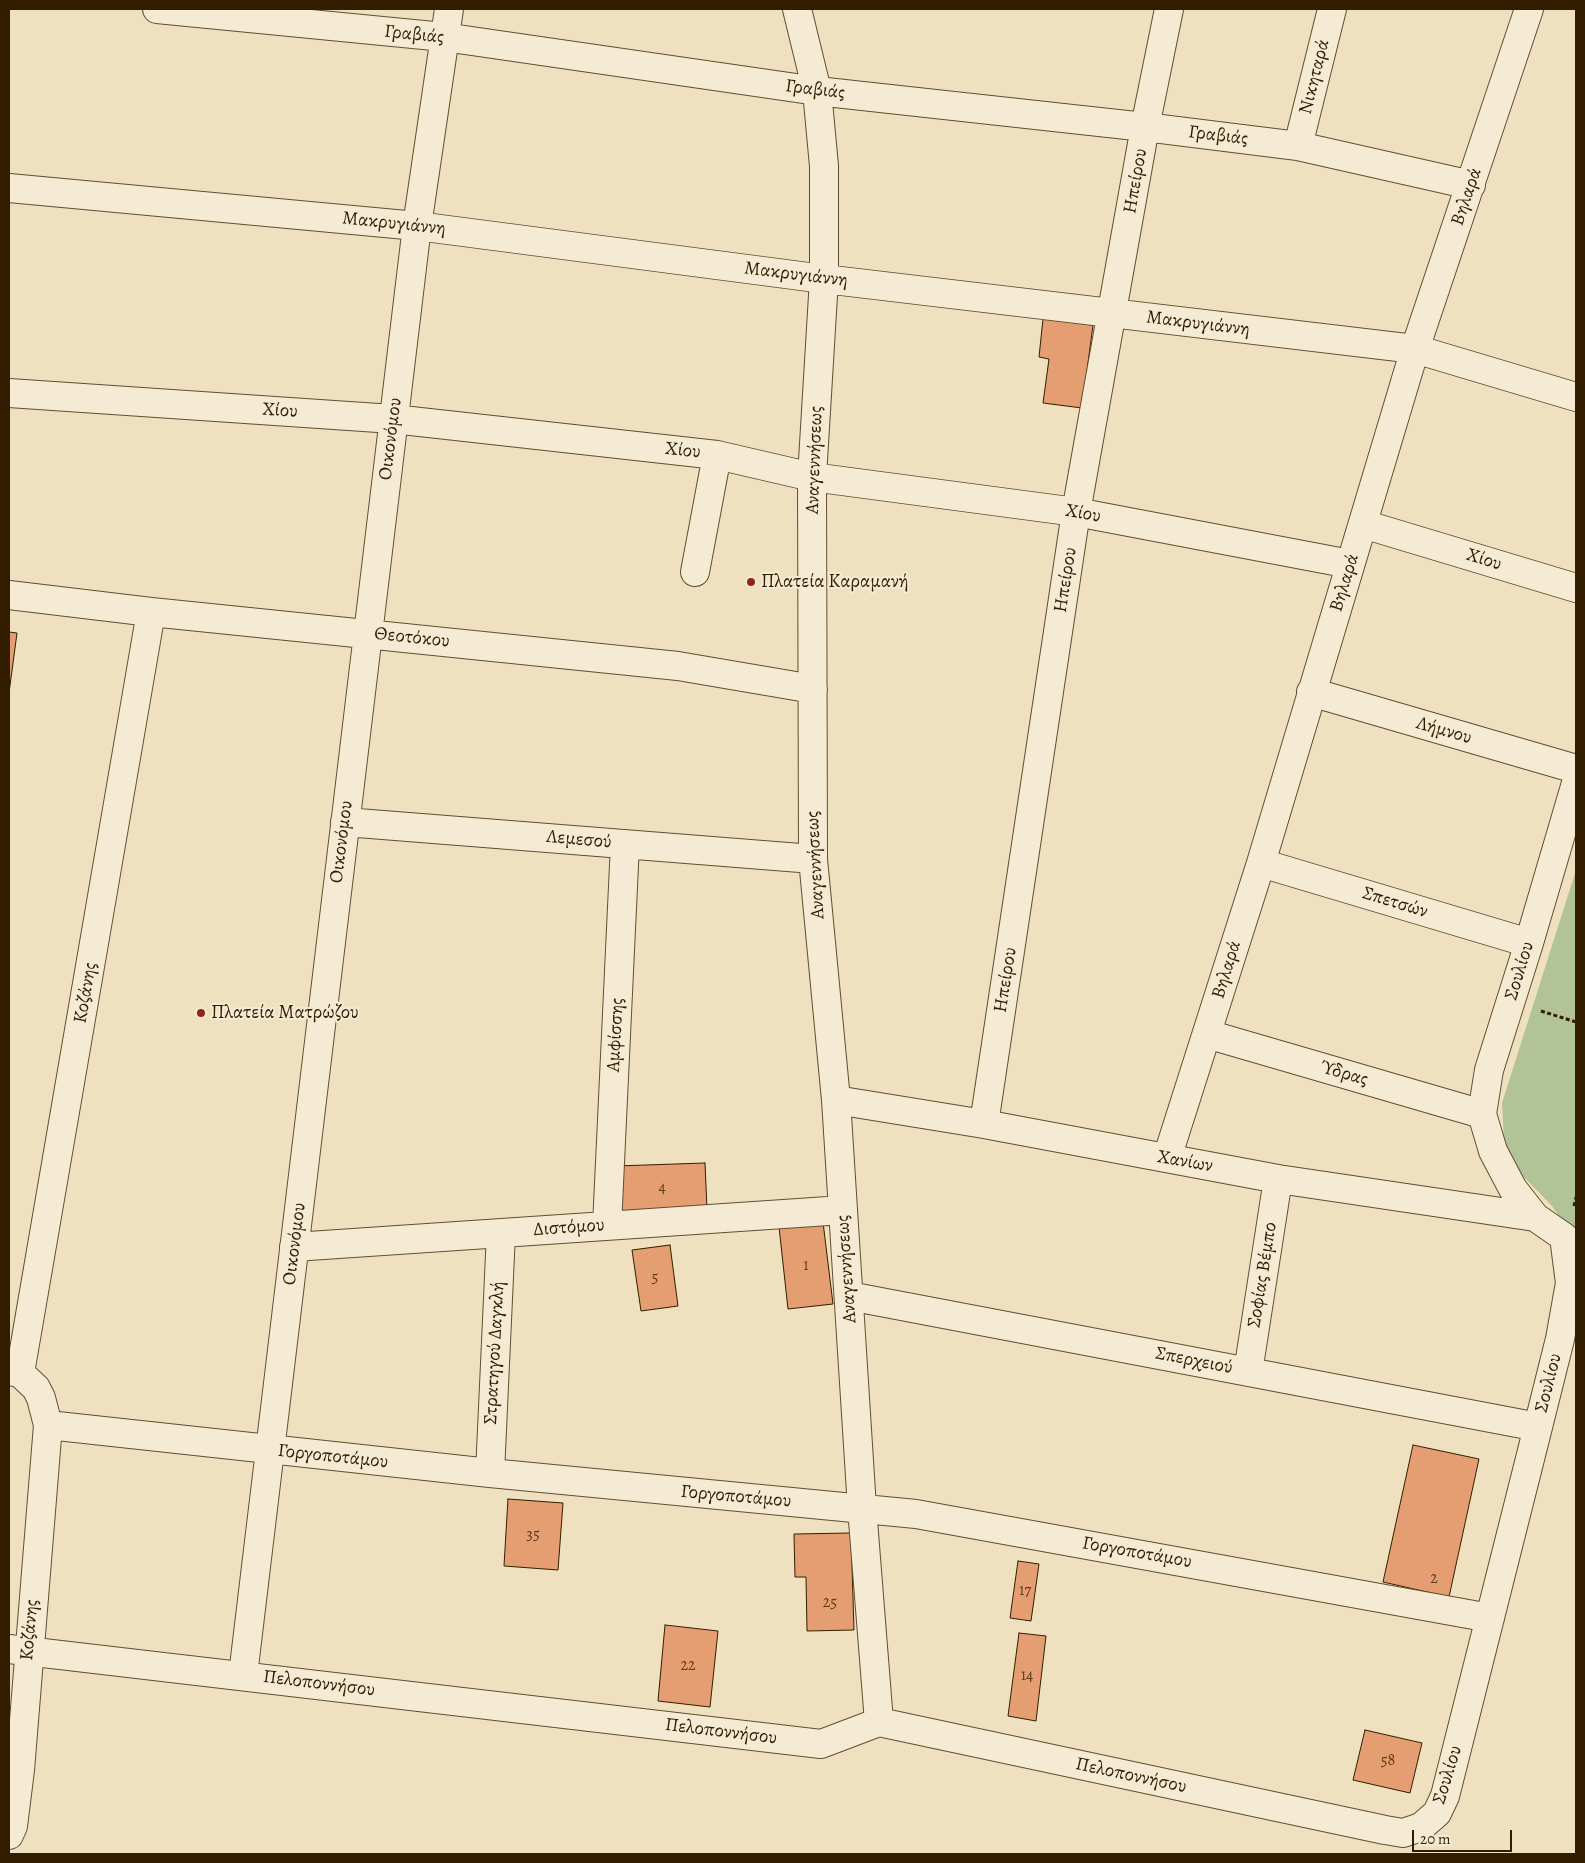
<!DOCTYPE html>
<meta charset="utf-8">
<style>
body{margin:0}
#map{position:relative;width:1585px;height:1863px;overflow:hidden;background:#efe0bf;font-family:Alegreya,serif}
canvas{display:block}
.frame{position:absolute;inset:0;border:10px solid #321d01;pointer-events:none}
.scale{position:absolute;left:1412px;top:1830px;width:100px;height:22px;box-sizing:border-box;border:2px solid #321d01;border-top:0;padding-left:6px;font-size:15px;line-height:18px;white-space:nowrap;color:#321d01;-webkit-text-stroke:4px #f5ebd5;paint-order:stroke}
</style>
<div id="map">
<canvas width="1585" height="1863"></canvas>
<div class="frame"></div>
<div class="scale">20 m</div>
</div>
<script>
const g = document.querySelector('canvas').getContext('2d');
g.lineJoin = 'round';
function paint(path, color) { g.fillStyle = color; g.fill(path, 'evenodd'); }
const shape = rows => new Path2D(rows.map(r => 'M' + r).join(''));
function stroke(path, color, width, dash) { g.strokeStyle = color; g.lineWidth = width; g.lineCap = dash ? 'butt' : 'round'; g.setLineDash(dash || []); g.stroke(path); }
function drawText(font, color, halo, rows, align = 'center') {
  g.font = font + ' Alegreya,serif'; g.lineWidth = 4; g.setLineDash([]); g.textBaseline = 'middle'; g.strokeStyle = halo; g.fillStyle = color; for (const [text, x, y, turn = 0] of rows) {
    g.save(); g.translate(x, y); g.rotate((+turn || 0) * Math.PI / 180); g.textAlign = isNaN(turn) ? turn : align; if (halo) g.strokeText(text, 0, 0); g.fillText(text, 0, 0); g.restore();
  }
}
paint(shape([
 [1576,870,1576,1241,1552,1206,1520,1173,1504,1142,1502,1103]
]), '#b2c397');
const building = shape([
 [1043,319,1093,325,1082,408,1043,403,1049,359,1039,357,1043,319],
 [9,632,17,633,9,693,9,632],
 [705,1163,707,1209,618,1212,616,1166,705,1163],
 [823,1222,833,1304,788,1309,779,1227,823,1222],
 [670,1245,678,1306,641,1311,632,1250,670,1245],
 [1413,1445,1479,1459,1449,1597,1383,1582,1413,1445],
 [508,1499,563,1503,558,1570,504,1566,508,1499],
 [851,1533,854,1630,807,1631,806,1577,795,1577,794,1534,851,1533],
 [1018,1561,1039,1564,1031,1621,1010,1618,1018,1561],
 [665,1625,718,1631,710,1707,658,1701,665,1625],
 [1019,1633,1046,1636,1036,1721,1008,1716,1019,1633],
 [1365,1730,1422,1743,1410,1793,1353,1780,1365,1730]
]);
paint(building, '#e49e72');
stroke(building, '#321d01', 1);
const minor = shape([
 [157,9,444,37,817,91,1145,127,1298,146,1471,185],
 [797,9,817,91,824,166,824,279,812,477,813,859,836,1100,862,1508,879,1722],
 [1298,146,1332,9],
 [9,188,417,226,824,279,1415,349,1576,397],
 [9,393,393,419,717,455,812,477,1076,512,1350,564],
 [1363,524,1576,588],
 [695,572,717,455],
 [9,595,151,612,678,666,813,689],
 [1311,692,1576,769],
 [345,822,813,859],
 [1261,863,1529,943],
 [1207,1034,1482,1114],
 [836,1100,984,1124,1278,1179,1535,1217],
 [984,1124,1076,512,1145,127,1169,9],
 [1167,1158,1261,863,1415,349,1529,9],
 [607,1226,625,844],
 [294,1247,843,1210],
 [849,1296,1538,1427],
 [9,1371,20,1373,36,1388,41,1398,48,1425,20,1770,13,1826,9,1835],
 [1248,1372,1278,1179],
 [20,1373,151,612],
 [48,1425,490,1473,916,1514,1490,1618],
 [490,1473,501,1233],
 [9,1649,821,1744,879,1722,1385,1830,1403,1833,1421,1827,1437,1813,1445,1796,1538,1427,1560,1339,1570,1283,1564,1237,1535,1217,1513,1189,1493,1151,1482,1114,1489,1070,1529,943,1576,783],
 [243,1675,417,226,449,9]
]);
stroke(minor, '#614e30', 30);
stroke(shape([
 [1541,1011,1576,1022],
 [1574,1206,1576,1197]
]), '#321d01', 3, [4, 2.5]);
stroke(minor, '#f5ebd5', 28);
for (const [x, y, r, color] of [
 [751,582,5,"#8f2418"],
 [201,1013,5,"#8f2418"]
]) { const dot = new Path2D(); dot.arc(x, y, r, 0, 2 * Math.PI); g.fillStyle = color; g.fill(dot); stroke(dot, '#f5ebd5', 2); }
drawText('16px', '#5e3d1d', null, [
 ["4",662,1188],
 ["1",806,1266],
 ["5",655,1278],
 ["35",533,1535],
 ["2",1434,1579],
 ["17",1025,1591],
 ["25",830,1603],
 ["22",688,1666],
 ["14",1027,1676],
 ["58",1388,1761]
]);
drawText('19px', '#321d01', '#f5ebd5', [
 ["Γραβιάς",414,35,6],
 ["Νικηταρά",1315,77,-76],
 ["Γραβιάς",815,90,7],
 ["Γραβιάς",1218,136,7],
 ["Ηπείρου",1136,181,-80],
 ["Βηλαρά",1467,197,-71],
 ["Μακρυγιάννη",394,224,6],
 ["Μακρυγιάννη",796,275,7],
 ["Μακρυγιάννη",1198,324,7],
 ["Χίου",280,411,4],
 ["Οικονόμου",391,439,-83],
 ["Χίου",683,451,6],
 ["Αναγεννήσεως",815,460,-88],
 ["Χίου",1083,514,10],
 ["Χίου",1484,560,17],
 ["Ηπείρου",1066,580,-81],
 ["Βηλαρά",1345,583,-73],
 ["Θεοτόκου",412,638,6],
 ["Λήμνου",1444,731,16],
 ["Λεμεσού",579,840,5],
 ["Οικονόμου",342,842,-83],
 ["Αναγεννήσεως",816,865,-93],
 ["Σπετσών",1395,903,17],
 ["Βηλαρά",1227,970,-73],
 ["Σουλίου",1520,971,-73],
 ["Ηπείρου",1006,980,-81],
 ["Κοζάνης",86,993,-80],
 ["Αμφίσσης",616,1035,-87],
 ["Ύδρας",1344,1074,16],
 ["Χανίων",1185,1162,10],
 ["Διστόμου",569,1228,-4],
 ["Οικονόμου",295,1244,-83],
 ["Αναγεννήσεως",847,1269,-94],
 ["Σοφίας Βέμπο",1263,1275,-81],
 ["Στρατηγού Δαγκλή",495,1353,-87],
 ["Σπερχειού",1194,1361,11],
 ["Σουλίου",1549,1383,-76],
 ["Γοργοποτάμου",333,1457,6],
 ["Γοργοποτάμου",736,1497,5],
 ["Γοργοποτάμου",1137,1553,10],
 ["Κοζάνης",30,1630,-85],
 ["Πελοποννήσου",319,1684,7],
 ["Πελοποννήσου",721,1732,7],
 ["Σουλίου",1448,1775,-73],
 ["Πελοποννήσου",1131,1776,12]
]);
drawText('19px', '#321d01', '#f5ebd5', [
 ["Πλατεία Καραμανή",761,582],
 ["Πλατεία Ματρώζου",211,1013]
], 'left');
</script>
